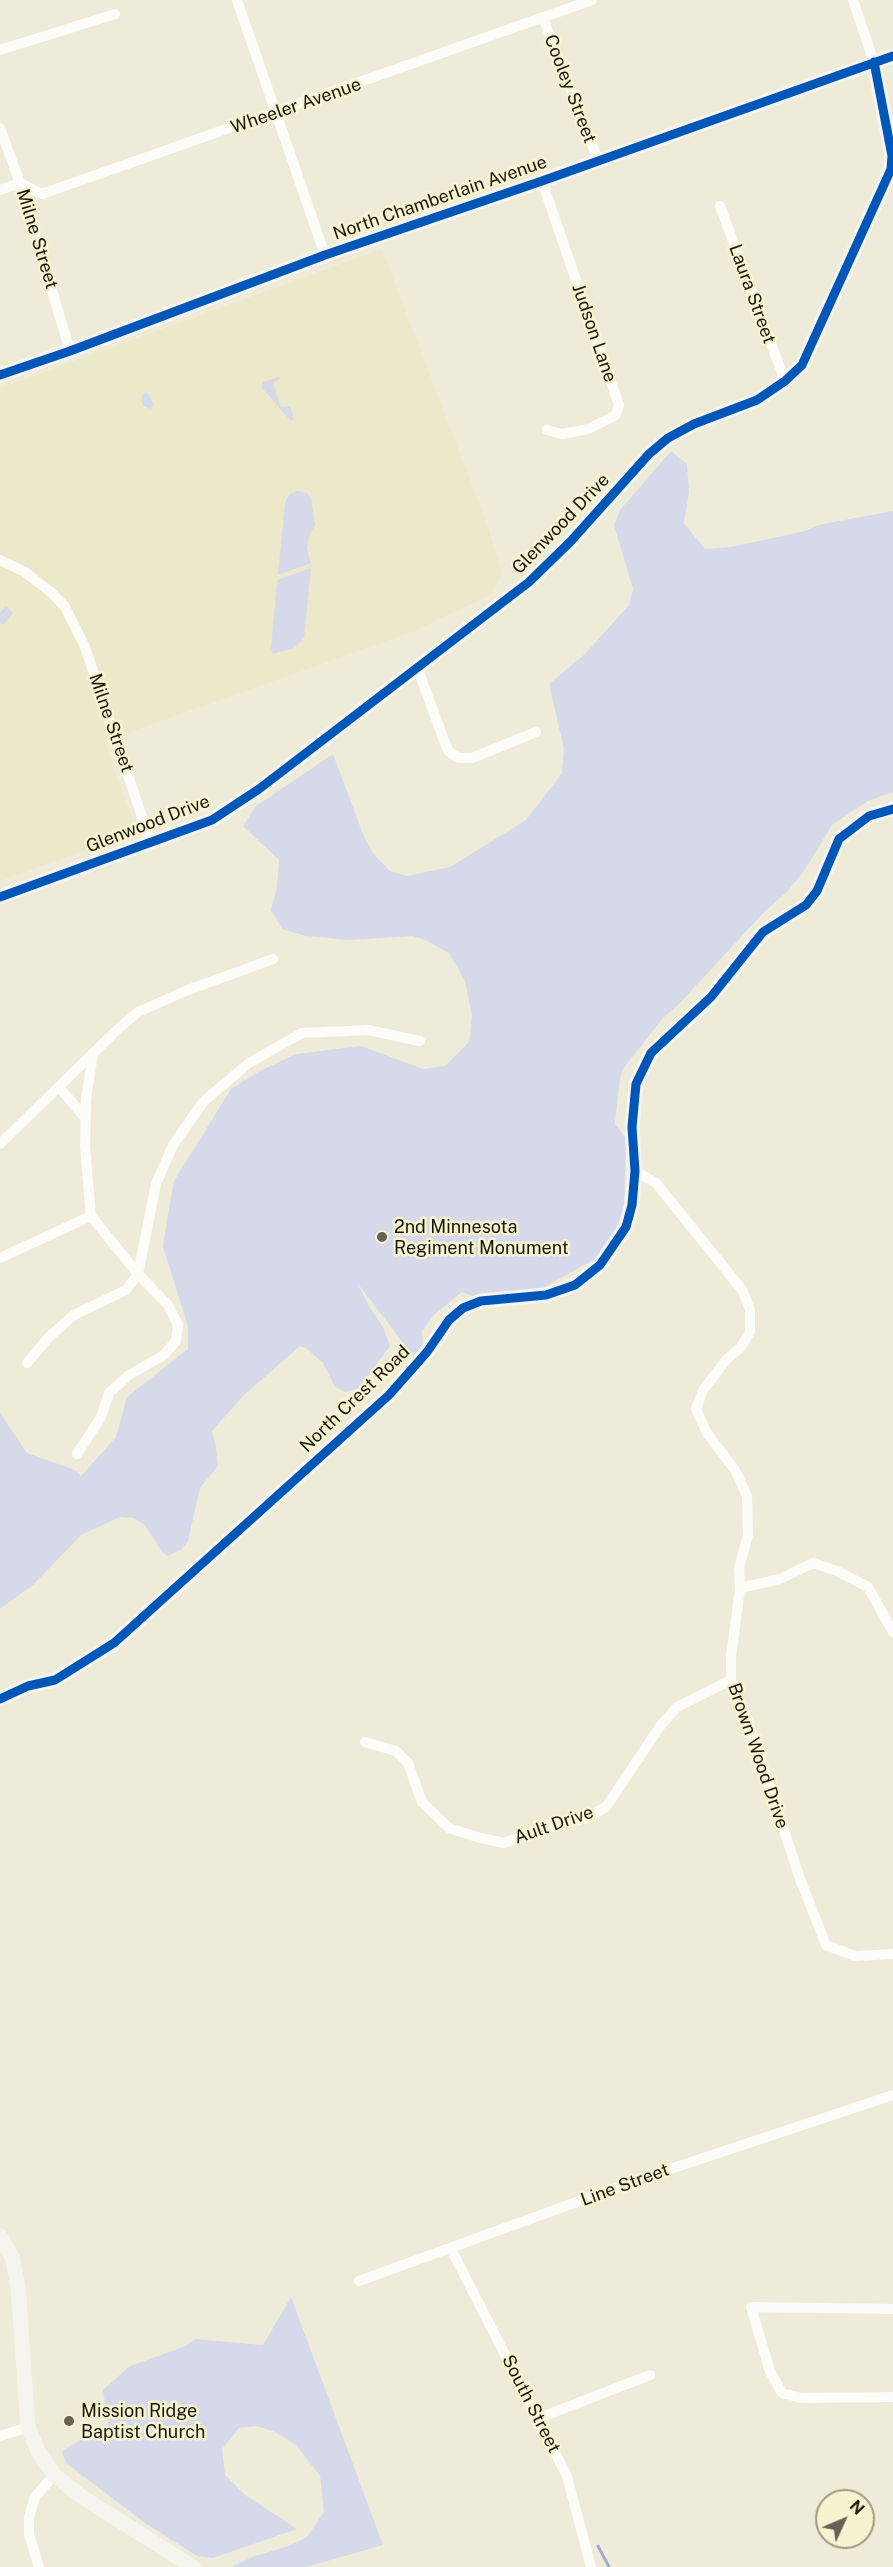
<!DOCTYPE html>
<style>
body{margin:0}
#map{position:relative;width:893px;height:2567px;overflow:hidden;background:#eeecd9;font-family:"Public Sans",sans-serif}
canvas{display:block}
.north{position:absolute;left:815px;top:2489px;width:60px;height:60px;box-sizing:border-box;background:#f6f3d1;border:2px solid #9e9b82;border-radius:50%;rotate:46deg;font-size:16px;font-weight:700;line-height:24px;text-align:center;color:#19170c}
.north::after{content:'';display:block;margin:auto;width:21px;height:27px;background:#646254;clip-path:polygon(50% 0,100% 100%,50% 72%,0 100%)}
</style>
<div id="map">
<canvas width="893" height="2567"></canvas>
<div class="north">N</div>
</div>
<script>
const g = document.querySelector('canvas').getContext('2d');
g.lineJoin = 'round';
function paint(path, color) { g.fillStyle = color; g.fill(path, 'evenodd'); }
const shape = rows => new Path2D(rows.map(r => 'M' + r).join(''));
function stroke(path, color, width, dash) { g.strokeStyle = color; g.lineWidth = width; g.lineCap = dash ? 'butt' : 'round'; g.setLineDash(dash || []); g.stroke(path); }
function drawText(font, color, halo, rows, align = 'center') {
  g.font = font + ' "Public Sans",sans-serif'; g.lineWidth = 5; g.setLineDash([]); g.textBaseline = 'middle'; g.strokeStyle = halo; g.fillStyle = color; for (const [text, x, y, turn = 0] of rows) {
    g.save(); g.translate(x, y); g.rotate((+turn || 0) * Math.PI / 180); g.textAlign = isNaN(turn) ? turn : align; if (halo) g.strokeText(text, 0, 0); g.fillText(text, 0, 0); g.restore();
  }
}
paint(shape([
 [382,249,487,524,502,574,492,594,415,631,105,741,136,832,0,881,0,388]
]), '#ece9ca');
paint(shape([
 [279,377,280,379,273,383,281,407,290,406,294,419,291,421,261,387,263,382],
 [147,392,154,405,150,409,144,406,141,401,143,394],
 [671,451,687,464,689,493,684,523,705,549,731,547,805,531,818,525,893,511,893,792,868,801,832,825,804,871,788,891,764,912,678,1005,662,1019,623,1069,620,1078,615,1124,626,1138,624,1204,618,1228,609,1244,593,1260,543,1288,473,1296,462,1292,435,1314,422,1331,423,1346,414,1357,358,1284,369,1306,383,1327,390,1346,359,1388,345,1392,335,1387,323,1363,306,1348,300,1346,243,1396,212,1431,216,1446,218,1466,200,1488,188,1541,182,1549,168,1556,162,1552,145,1525,134,1518,120,1517,81,1535,34,1584,0,1609,0,1413,27,1453,75,1470,81,1476,116,1437,127,1397,188,1349,188,1326,163,1247,167,1219,174,1181,231,1089,258,1072,296,1054,361,1046,423,1069,445,1066,469,1042,472,1016,465,981,449,953,425,940,413,936,349,940,306,936,282,929,271,910,277,887,279,860,243,826,255,807,333,754,363,834,372,852,390,871,407,876,450,867,526,820,562,773,564,749,549,684,585,654,629,605,633,589,614,525,620,510],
 [297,491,307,493,311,499,315,525,309,536,307,549,311,563,278,575,285,502,290,494],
 [311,568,304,638,294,648,273,654,271,648,277,580],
 [6,606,13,613,3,625,0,623,0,613],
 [291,2297,383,2545,306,2567,232,2567,252,2557,289,2546,307,2537,324,2512,320,2476,296,2445,275,2432,257,2426,239,2428,222,2449,225,2475,245,2495,297,2529,213,2558,197,2556,145,2523,66,2463,62,2451,108,2423,103,2390,130,2366,186,2346,195,2339,263,2345]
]), '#d6d9ea');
stroke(shape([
 [598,2546,609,2567]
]), '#a6abd0', 3);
stroke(shape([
 [237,0,325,255],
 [853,0,874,62],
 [543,18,598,160],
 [0,50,115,14],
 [0,128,20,183,70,351],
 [542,181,619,405,616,415,588,429,562,434,547,430],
 [0,190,20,183,42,194,592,0],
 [720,206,785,381],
 [0,560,25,572,52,593,65,607,85,647,150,841],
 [417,667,448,751,459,758,472,758,536,732],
 [59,1087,86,1119],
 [0,1144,119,1028,138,1012,188,990,273,959],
 [635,1171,656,1183,743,1291,750,1310,750,1332,741,1347,727,1359,703,1390,696,1409,707,1433,735,1470,747,1496,748,1535,739,1568,740,1588,731,1657,731,1680,745,1712,800,1879,826,1945,855,1956,893,1954],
 [0,1258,91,1216],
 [27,1363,49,1337,74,1315,126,1290,138,1274,156,1184,173,1145,204,1101,249,1063,302,1033,368,1030,420,1041],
 [77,1454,101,1417,109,1393,129,1375,164,1355,176,1341,178,1325,168,1305,138,1274,91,1216,85,1147,86,1099,93,1054],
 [740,1588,780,1579,813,1563,837,1571,868,1587,893,1632],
 [365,1742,396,1751,408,1763,422,1802,449,1828,477,1837,504,1843,547,1827,584,1819,606,1807,661,1725,677,1707,731,1680],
 [451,2249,567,2476,591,2567],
 [359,2281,640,2179,893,2095],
 [893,2309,751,2307,770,2371,782,2393,801,2398,893,2397],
 [539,2418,650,2375],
 [0,2436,28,2427],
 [39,2567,29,2534,29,2517,35,2497,54,2475]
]), '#fcfcf9', 10);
stroke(shape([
 [0,375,70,351,325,255,542,181,893,56],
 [0,897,212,820,259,789,529,582,571,541,649,454,668,438,694,424,757,400,785,381,802,365,891,169,892,156,874,62],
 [0,1699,28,1686,55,1680,114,1643,389,1395,427,1352,449,1320,463,1308,481,1301,546,1295,575,1285,600,1265,626,1227,632,1205,635,1171,632,1127,636,1084,651,1053,711,997,763,932,806,905,817,891,839,839,869,816,893,809],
 [0,2236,12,2257,18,2286,28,2427,38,2451,54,2475,82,2497,193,2567]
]), '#f5f4ef', 15);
stroke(shape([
 [0,375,70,351,325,255,542,181,893,56],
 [0,897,212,820,259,789,529,582,571,541,649,454,668,438,694,424,757,400,785,381,802,365,891,169,892,156,874,62],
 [0,1699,28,1686,55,1680,114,1643,389,1395,427,1352,449,1320,463,1308,481,1301,546,1295,575,1285,600,1265,626,1227,632,1205,635,1171,632,1127,636,1084,651,1053,711,997,763,932,806,905,817,891,839,839,869,816,893,809]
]), '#0057b8', 9);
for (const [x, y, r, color] of [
 [382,1237,6,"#646254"],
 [69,2421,6,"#646254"]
]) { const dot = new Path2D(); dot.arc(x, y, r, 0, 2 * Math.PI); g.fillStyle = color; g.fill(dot); stroke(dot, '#f6f3d1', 2); }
drawText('18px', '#19170c', '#f6f3d1', [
 ["Cooley Street",570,89,69],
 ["Wheeler Avenue",296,106,-19],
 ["North Chamberlain Avenue",440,198,-19],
 ["Milne Street",37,239,73],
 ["Laura Street",752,294,70],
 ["Judson Lane",594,333,71],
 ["Glenwood Drive",561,524,-46],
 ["Milne Street",111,723,71],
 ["Glenwood Drive",148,824,-21],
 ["North Crest Road",355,1399,-44],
 ["Brown Wood Drive",758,1756,71],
 ["Ault Drive",554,1825,-19],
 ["Line Street",625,2185,-20],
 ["South Street",531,2404,63]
]);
drawText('18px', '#19170c', '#f6f3d1', [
 ["2nd Minnesota",394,1227],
 ["Regiment Monument",394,1248],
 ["Mission Ridge",81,2411],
 ["Baptist Church",81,2432]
], 'left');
</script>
